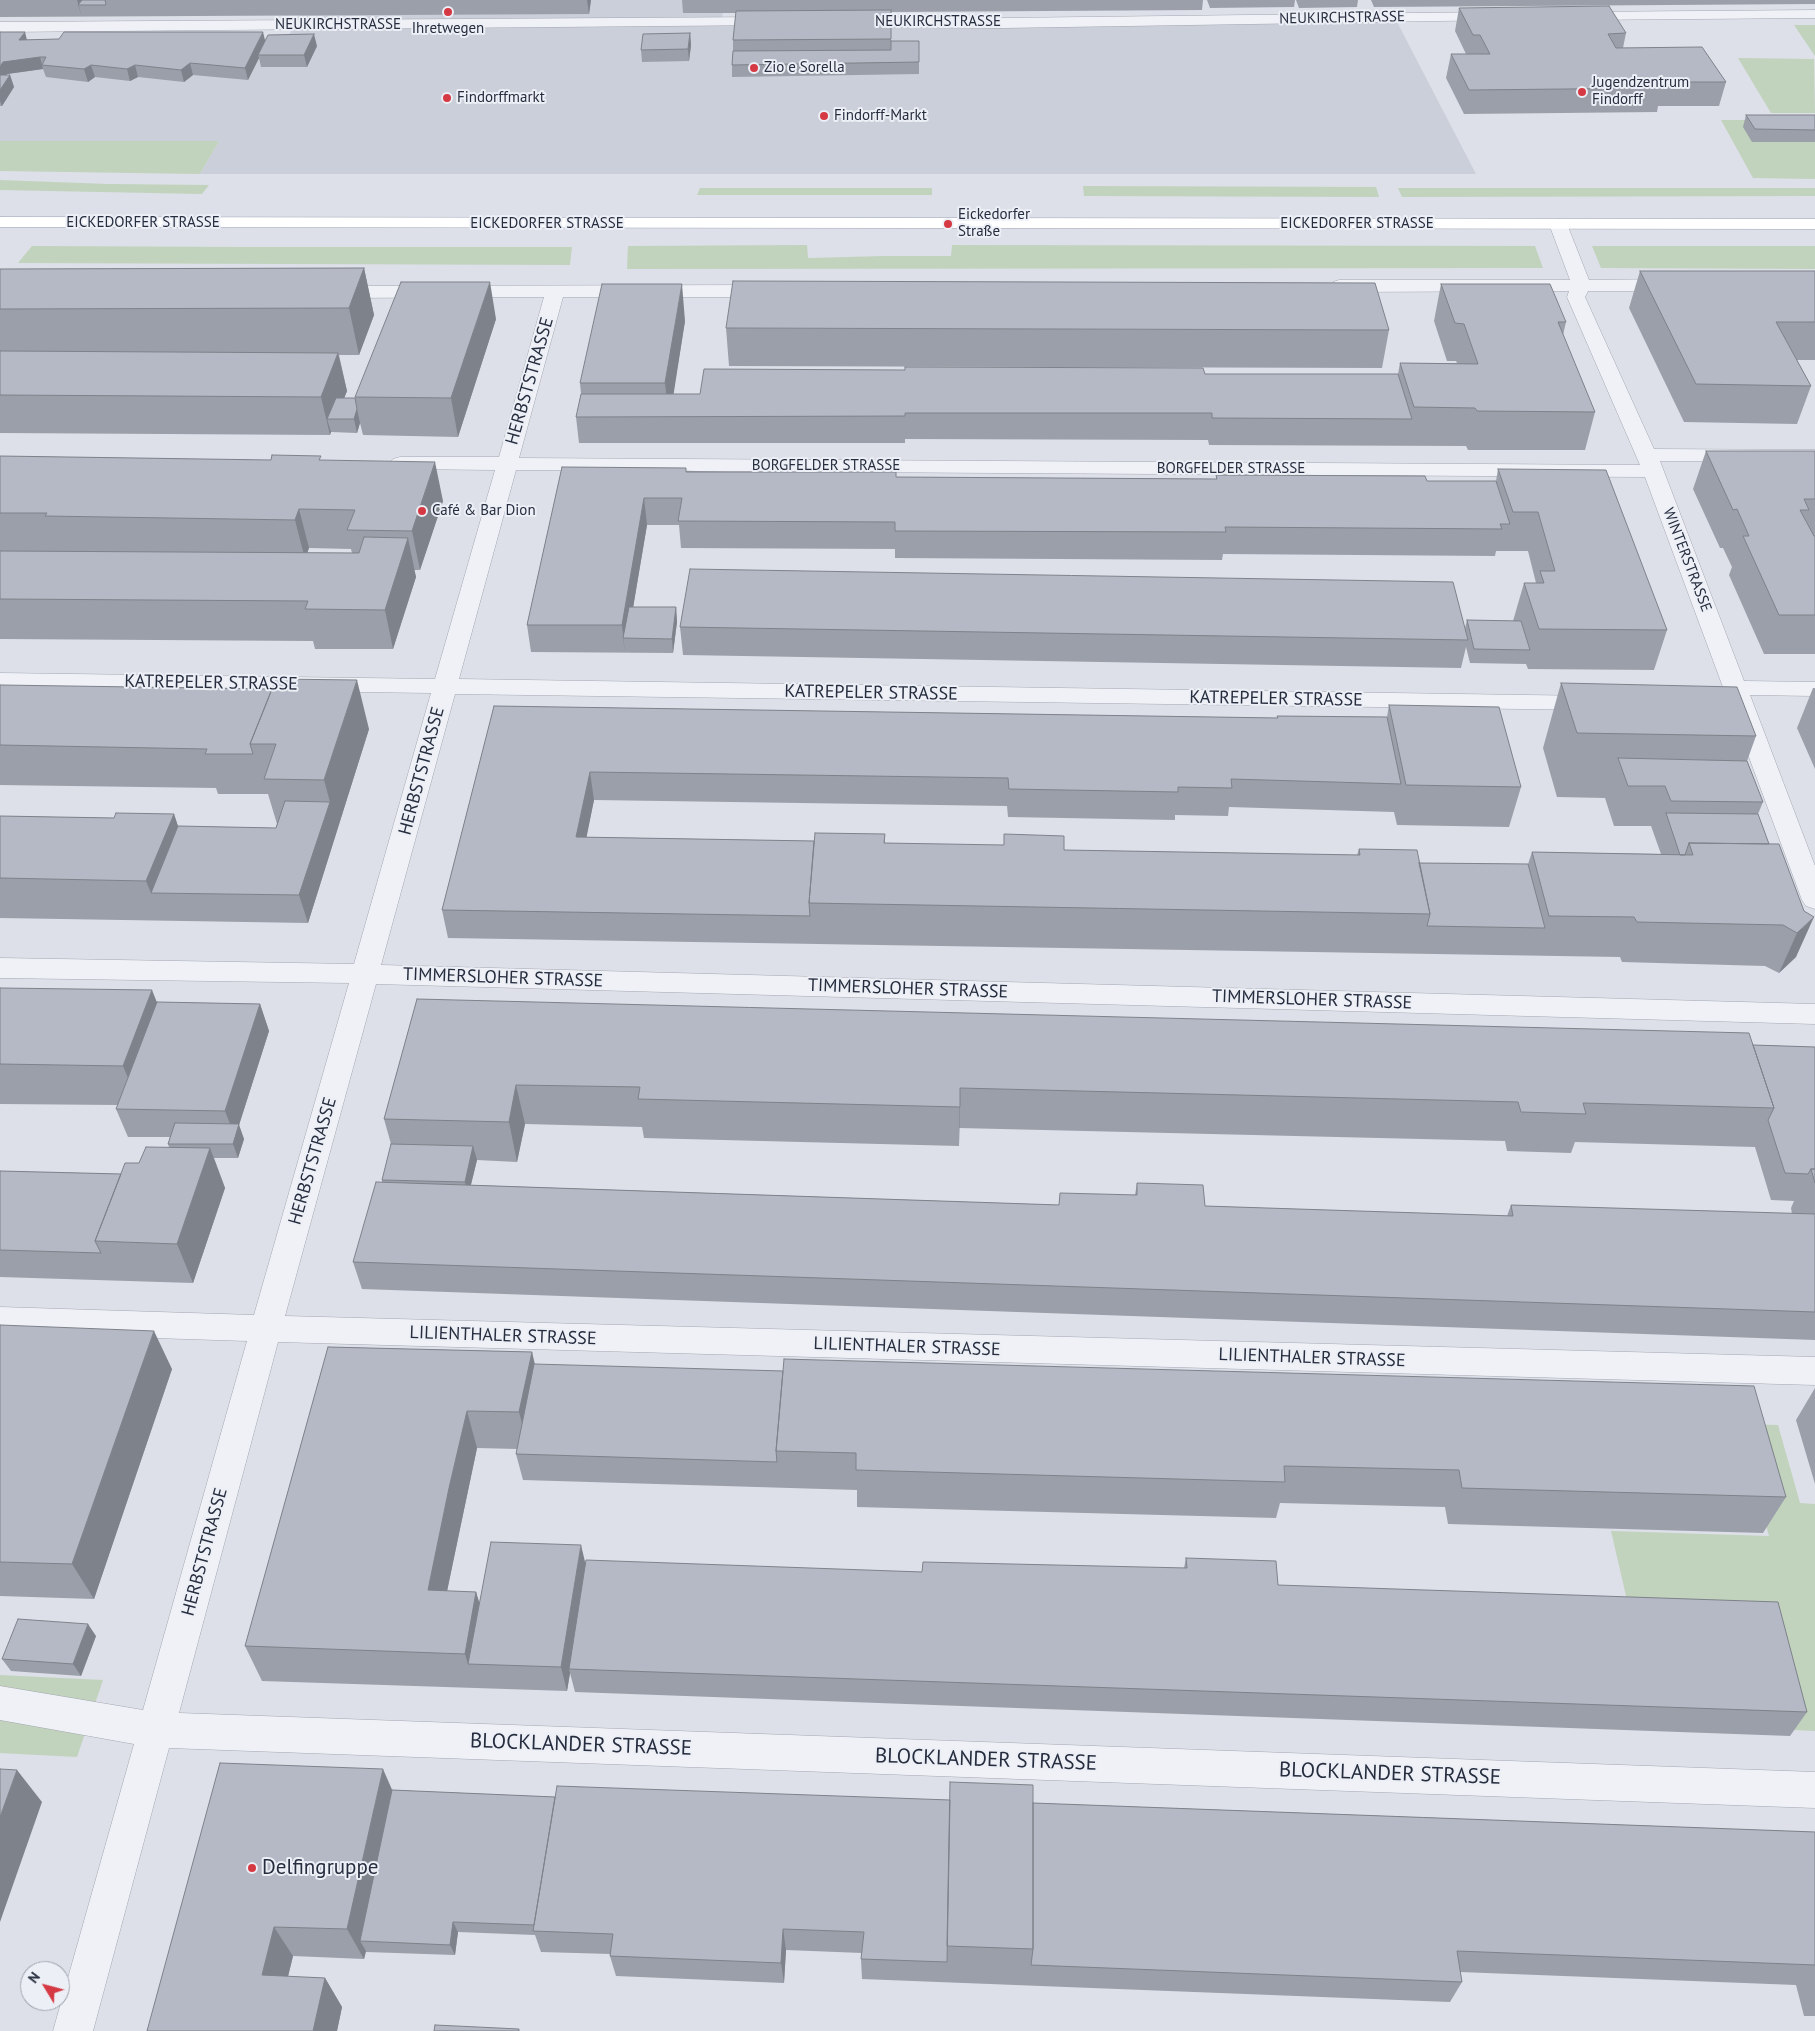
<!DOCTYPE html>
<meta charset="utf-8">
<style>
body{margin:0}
#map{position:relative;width:1815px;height:2031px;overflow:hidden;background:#dde0e8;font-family:"PT Sans",sans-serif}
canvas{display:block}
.north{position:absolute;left:20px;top:1961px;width:50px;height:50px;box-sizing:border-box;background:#eceff5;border:1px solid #9da1ac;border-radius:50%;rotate:307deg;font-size:14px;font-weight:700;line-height:20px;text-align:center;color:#262d3f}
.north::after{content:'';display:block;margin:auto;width:18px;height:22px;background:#d53943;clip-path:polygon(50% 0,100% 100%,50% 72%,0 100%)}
</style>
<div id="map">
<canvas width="1815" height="2031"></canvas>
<div class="north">N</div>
</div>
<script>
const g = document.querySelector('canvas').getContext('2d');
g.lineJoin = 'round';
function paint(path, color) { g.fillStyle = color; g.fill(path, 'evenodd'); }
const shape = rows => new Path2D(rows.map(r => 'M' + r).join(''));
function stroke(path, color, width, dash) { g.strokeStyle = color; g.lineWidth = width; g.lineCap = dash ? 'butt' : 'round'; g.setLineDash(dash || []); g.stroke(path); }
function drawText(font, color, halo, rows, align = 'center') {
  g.font = font + ' "PT Sans",sans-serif'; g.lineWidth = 4; g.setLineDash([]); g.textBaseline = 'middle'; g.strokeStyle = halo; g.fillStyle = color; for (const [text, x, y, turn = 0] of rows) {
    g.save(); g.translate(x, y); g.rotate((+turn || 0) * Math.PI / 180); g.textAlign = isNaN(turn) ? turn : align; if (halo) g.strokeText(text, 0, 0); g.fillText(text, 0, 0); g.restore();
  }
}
paint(shape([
 [307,0,725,0,721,23,1396,20,1476,174,200,174,219,141,0,141,0,44,286,41]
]), '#cbcfda');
paint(shape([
 [1794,25,1815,25,1815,56],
 [1738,58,1814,59,1815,113,1771,113],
 [1721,120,1815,120,1815,179,1753,178],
 [0,141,219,141,200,174,0,171],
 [0,180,108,184,209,185,202,194,0,190],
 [1083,186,1376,187,1379,197,1084,196],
 [700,188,932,188,932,195,697,195],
 [1398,188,1815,188,1815,196,1402,197],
 [807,245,808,258,885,256,951,256,952,245,1535,246,1543,268,627,269,628,246],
 [32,246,244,247,572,247,570,265,18,263],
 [1592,246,1815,246,1815,269,1601,268],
 [1738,1424,1778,1425,1800,1503,1815,1504,1815,1731,1793,1730,1627,1600,1611,1531,1769,1536],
 [0,1675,103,1680,77,1757,0,1753]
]), '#c1d2bd');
const minor = shape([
 [1815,10,1815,18,1577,20,1572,19,1570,16,1572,13,1577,12,1815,10],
 [1496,12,1501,14,1504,17,1501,20,1003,28,854,27,849,25,846,22,849,19,854,17,1003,18,1496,12],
 [771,17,776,19,779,22,776,25,0,32,0,22,771,17],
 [1558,219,1564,220,1567,224,1589,280,1673,279,1679,281,1682,285,1679,289,1673,291,1588,291,1585,297,1654,449,1815,450,1815,462,1660,461,1744,681,1815,682,1815,696,1750,695,1815,866,1815,909,1806,906,1802,900,1645,477,516,470,459,679,1593,696,1601,698,1605,703,1601,708,1593,710,455,694,381,965,1815,1004,1815,1024,376,984,285,1316,1815,1357,1815,1385,278,1342,179,1713,1815,1772,1815,1808,169,1748,93,2031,53,2031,134,1744,0,1720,0,1686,143,1710,247,1341,0,1333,0,1307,254,1315,349,983,0,978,0,958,354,964,431,693,0,687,0,673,435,679,495,470,400,469,393,467,390,463,393,459,400,457,499,457,544,297,331,298,324,296,322,292,324,288,331,286,768,285,775,287,777,291,775,295,768,297,563,297,519,458,1640,465,1567,297,1569,291,1339,292,1333,290,1330,286,1333,282,1339,280,1570,280,1549,224,1552,220,1558,219]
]);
const major = shape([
 [0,217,1815,219,1815,229,0,227,0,217]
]);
stroke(minor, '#a2a7b2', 1);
stroke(major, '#9ca3b4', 1);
paint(minor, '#f0f1f6');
paint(major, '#fff');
paint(shape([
 [0,0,591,0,589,14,0,17],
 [682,0,1203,0,1202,10,891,12,891,41,919,62,919,74,732,77,732,65,733,51,733,40,736,13,683,13],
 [1207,0,1295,0,1294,7,1210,8],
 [1296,0,1358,0,1357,7,1299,8],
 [1371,0,1815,0,1815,4,1374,7],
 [1459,8,1626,33,1623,48,1726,82,1719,106,1658,106,1657,112,1464,114,1446,78,1451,54,1466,54,1455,31],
 [0,32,27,40,265,40,317,46,307,67,261,67,259,58,248,80,193,75,184,82,138,77,130,81,95,77,88,82,46,77,43,69,7,74,6,75,10,75,14,87,2,106,0,106],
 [690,33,691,45,689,61,642,62,641,50],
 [1746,115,1815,115,1815,142,1752,142,1743,127],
 [364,268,374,315,359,355,339,355,347,391,344,398,355,398,355,397,496,319,458,437,363,435,360,423,357,433,331,432,330,435,0,433,0,269],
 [1640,271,1815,271,1815,360,1797,360,1811,386,1797,424,1684,422,1629,308],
 [1441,284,1566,322,1563,335,1595,412,1585,450,1468,450,1466,446,1209,445,1208,440,905,439,905,443,579,443,576,417,581,394,580,383,685,321,673,394,700,394,1205,374,1398,374,1400,363,1457,363,1456,361,1447,361,1434,321],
 [726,328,1389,330,1382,368,729,366],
 [1706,451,1815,451,1815,654,1764,654,1729,575,1732,567,1723,548,1720,548,1693,489],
 [0,456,322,461,443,501,420,570,414,570,416,577,393,649,315,649,313,641,0,639],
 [309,548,351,549,352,553,307,553],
 [562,467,896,477,1216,479,1216,475,1427,481,1496,481,1498,469,1667,630,1654,670,1528,669,1526,664,1470,663,1466,647,1461,668,683,655,680,627,1465,628,1467,620,1513,621,1524,583,1536,583,1528,551,1496,551,1495,556,1223,554,1222,560,895,558,895,549,681,548,679,525,647,525,633,607,676,607,677,622,673,653,531,652,527,625],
 [1561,683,1756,736,1747,761,1763,802,1758,814,1769,844,1804,911,1796,957,1779,973,1765,966,1622,962,1620,957,448,938,442,910,494,706,1277,718,1277,716,1387,717,1389,705,1521,787,1509,827,1397,825,1394,812,1229,807,1228,816,1175,815,1175,820,1008,817,1007,806,594,800,586,837,814,841,885,834,885,843,1064,850,1357,855,1359,849,1419,863,1528,864,1532,852,1661,854,1651,826,1614,826,1605,798,1557,797,1543,748],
 [0,685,369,729,308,923,0,918,0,816,114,818,174,814,178,826,276,828,277,824,268,794,218,794,216,788,0,785],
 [1813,688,1815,688,1815,769,1797,728],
 [0,988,157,1002,260,1004,269,1031,239,1125,244,1139,238,1158,214,1158,225,1188,193,1283,0,1277,0,1171,121,1174,139,1163,169,1147,168,1144,170,1137,128,1137,116,1109,118,1105,0,1104],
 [417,999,1753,1045,1815,1047,1815,1340,362,1289,353,1262,382,1182,382,1180,391,1144,384,1119],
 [525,1124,642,1127,644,1138,959,1146,959,1128,1505,1141,1507,1151,1571,1153,1575,1142,1755,1147,1771,1200,1794,1201,1791,1208,1792,1214,1511,1205,1507,1216,1205,1206,1137,1183,1135,1195,1059,1205,471,1185,477,1160,517,1162],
 [0,1325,172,1369,94,1599,0,1596],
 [328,1347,532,1352,534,1364,1786,1497,1763,1533,1448,1524,1445,1507,1280,1503,1276,1518,857,1507,857,1490,523,1480,516,1454,517,1449,477,1448,447,1591,476,1592,479,1603,585,1563,922,1572,1184,1568,1186,1558,1278,1585,1807,1712,1790,1736,575,1692,570,1673,567,1691,262,1681,245,1646],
 [1815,1388,1815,1484,1796,1420],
 [96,1636,81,1676,11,1671,2,1659],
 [392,1790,555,1797,1033,1803,1815,1832,1815,2016,1804,2016,1796,1985,1460,1972,1462,1982,1450,2002,862,1979,861,1959,862,1953,786,1950,784,1983,616,1976,610,1956,611,1954,541,1952,535,1935,458,1932,455,1955,366,1952,366,1951,364,1959,293,1956,288,1977,325,1978,342,2007,337,2031,147,2031]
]), '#9b9fa9');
paint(shape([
 [77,0,93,0,78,5,82,17],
 [587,0,591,0,589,14],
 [25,32,28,44,19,40],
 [263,32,266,44,258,55,259,58,248,80,245,68],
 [690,33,691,45,689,61,688,49],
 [314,34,317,46,307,67,304,55],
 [40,57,43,69,7,74,0,84,0,67,3,62],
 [190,63,193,75,184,82,181,70],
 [91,65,95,77,88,82,84,69],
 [135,65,138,77,130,81,127,69],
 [10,75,14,87,2,106,0,101,0,90],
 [364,268,374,315,359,355,349,308],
 [490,282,496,319,458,437,451,398],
 [682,284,685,321,670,417,669,417,665,383],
 [338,353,347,391,336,419,327,419,331,432,330,435,321,397],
 [357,409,360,423,357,433,354,419],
 [435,462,443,501,420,570,412,531],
 [644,498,647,525,628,638,623,638,625,653,622,625],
 [299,509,309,548,305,559,295,520],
 [408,538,416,577,393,649,385,610],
 [676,607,677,622,673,653,672,639],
 [357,680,369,729,308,923,299,895,330,802,324,780],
 [590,772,594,800,581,865,576,837],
 [174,814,187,854,151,893,146,881],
 [1814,917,1796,957,1779,973,1797,933],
 [152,990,168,1030,140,1106,123,1066],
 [260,1004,269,1031,239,1125,244,1139,238,1158,233,1144,235,1137,225,1111],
 [516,1085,525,1124,517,1162,509,1122],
 [960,1088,959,1128,959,1146,960,1107],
 [473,1146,477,1160,468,1196,465,1182],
 [210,1148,225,1188,193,1283,177,1244],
 [154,1331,172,1369,94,1599,72,1564],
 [532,1352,541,1390,529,1449,519,1412],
 [467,1411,477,1448,461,1524,440,1625,428,1590,449,1488],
 [581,1545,587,1570,569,1669,570,1673,567,1691,561,1667],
 [476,1592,487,1627,468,1664,465,1654],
 [88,1624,96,1636,81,1676,73,1664],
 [383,1769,397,1801,360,1941,366,1951,364,1959,347,1929],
 [17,1770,42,1802,0,1922,0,1817],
 [453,1922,458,1932,455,1955,450,1945],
 [274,1927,293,1956,281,2004,262,1975],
 [783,1929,786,1950,784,1983,781,1963],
 [325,1978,342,2007,337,2031,313,2031]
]), '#7e828a');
const building = shape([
 [82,0,105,0,106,5,78,5,82,0],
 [1609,6,1626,33,1608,34,1616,48,1702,47,1726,82,1659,82,1663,88,1469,90,1451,54,1490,54,1480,35,1473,35,1459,8,1609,6],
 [891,10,891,39,733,40,736,11,891,10],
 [0,32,25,32,19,40,59,39,64,32,263,32,245,68,190,63,181,70,135,65,127,69,91,65,84,69,42,65,46,57,40,57,3,62,0,67,0,32],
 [690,33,688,49,641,50,643,34,690,33],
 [314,34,304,55,258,55,268,35,314,34],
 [891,41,919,41,919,62,732,65,733,51,891,50,891,41],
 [0,75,10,75,0,90,0,75],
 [1746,115,1815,115,1815,130,1755,129,1746,115],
 [364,268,349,308,0,309,0,269,364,268],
 [1640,271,1815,271,1815,322,1776,322,1811,386,1696,384,1640,271],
 [733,281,1375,283,1389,330,726,328,733,281],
 [401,282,490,282,451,398,355,397,401,282],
 [602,284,682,284,665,383,580,383,602,284],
 [1441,284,1550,284,1566,322,1558,322,1595,412,1477,411,1475,408,1414,407,1400,363,1478,364,1464,324,1455,323,1441,284],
 [0,351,338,353,321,397,0,395,0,351],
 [905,367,1203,368,1205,374,1398,374,1412,419,1212,418,1212,413,905,413,905,416,576,417,581,394,700,394,704,369,905,370,905,367],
 [336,398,355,398,357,409,354,419,327,419,336,398],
 [1706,451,1815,451,1815,499,1804,499,1809,510,1800,510,1814,536,1815,536,1815,615,1779,615,1743,536,1749,536,1737,509,1733,510,1706,451],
 [272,455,321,456,319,460,435,462,412,531,347,530,355,510,299,509,295,520,45,516,47,513,0,513,0,456,271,460,272,455],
 [562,467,686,468,686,472,896,472,896,477,1217,479,1216,475,1425,476,1427,481,1496,481,1510,524,1500,524,1502,529,1225,527,1226,532,895,531,895,522,678,521,682,498,644,498,622,625,527,625,562,467],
 [1498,469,1606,470,1667,630,1539,629,1524,583,1544,583,1540,571,1555,571,1538,512,1513,512,1498,469],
 [364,537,408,538,385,610,305,609,308,601,0,599,0,551,359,553,364,537],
 [690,569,1453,582,1468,640,680,627,690,569],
 [629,607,676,607,672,639,623,638,629,607],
 [1467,620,1521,621,1530,650,1474,649,1467,620],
 [276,679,357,680,324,780,264,779,276,744,250,744,276,679],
 [1561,683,1737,687,1756,736,1577,733,1561,683],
 [0,685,272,689,250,744,253,754,205,754,207,749,0,745,0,685],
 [1389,705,1499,707,1521,787,1406,785,1389,705],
 [494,706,1278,718,1277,716,1387,717,1401,784,1231,779,1232,788,1178,787,1178,792,1009,789,1008,778,590,772,576,837,814,841,809,903,810,916,442,910,494,706],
 [1618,758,1747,761,1763,802,1671,801,1665,786,1628,786,1618,758],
 [285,801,330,802,299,895,151,893,178,826,276,828,285,801],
 [116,813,174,814,146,881,0,878,0,816,114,818,116,813],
 [1666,813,1758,814,1769,844,1689,843,1685,855,1680,855,1666,813],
 [815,833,885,834,884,843,1004,845,1004,834,1064,836,1064,850,1360,855,1359,849,1417,850,1430,914,809,903,815,833],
 [1689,843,1779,844,1804,911,1814,917,1797,933,1783,925,1637,922,1634,917,1549,916,1532,852,1693,855,1689,843],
 [1419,863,1528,864,1545,928,1427,926,1430,914,1419,863],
 [0,988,152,990,123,1066,0,1064,0,988],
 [417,999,1749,1033,1774,1108,1583,1103,1586,1114,1521,1112,1518,1102,960,1088,960,1107,638,1099,640,1087,516,1085,509,1122,384,1119,417,999],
 [157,1002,260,1004,225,1111,116,1109,157,1002],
 [1753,1045,1815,1047,1815,1169,1811,1169,1808,1174,1785,1173,1768,1120,1774,1108,1753,1045],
 [175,1123,239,1124,233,1144,168,1144,175,1123],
 [391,1144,473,1146,465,1182,382,1180,391,1144],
 [146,1147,210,1148,177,1244,95,1241,125,1163,139,1163,146,1147],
 [1811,1169,1815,1169,1815,1183,1811,1169],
 [0,1171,121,1174,95,1241,101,1253,0,1250,0,1171],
 [376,1182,1059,1205,1060,1193,1137,1195,1137,1183,1203,1185,1205,1206,1513,1216,1511,1205,1815,1214,1815,1312,353,1262,376,1182],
 [0,1325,154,1331,72,1564,0,1562,0,1325],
 [328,1347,532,1352,519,1412,467,1411,449,1488,428,1590,476,1592,465,1654,245,1646,328,1347],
 [784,1359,1754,1386,1786,1497,1462,1488,1459,1470,1284,1466,1285,1482,856,1470,856,1453,776,1451,784,1359],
 [534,1364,783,1371,776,1451,777,1462,516,1454,534,1364],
 [491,1542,581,1545,561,1667,468,1664,491,1542],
 [1186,1558,1276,1561,1278,1585,1778,1602,1807,1712,569,1669,586,1560,922,1572,923,1562,1187,1568,1186,1558],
 [18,1619,88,1624,73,1664,2,1659,18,1619],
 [220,1763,383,1769,347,1929,274,1927,262,1975,325,1978,313,2031,147,2031,220,1763],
 [0,1769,17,1770,0,1817,0,1769],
 [950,1782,1033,1785,1033,1949,947,1946,950,1782],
 [557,1786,950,1800,947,1962,861,1959,864,1932,783,1929,781,1963,610,1956,613,1934,533,1931,557,1786],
 [392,1790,555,1797,534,1925,453,1922,450,1945,360,1941,392,1790],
 [1033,1803,1815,1832,1815,1965,1457,1951,1462,1982,1031,1965,1033,1949,1033,1803],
 [435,2025,519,2029,519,2031,434,2031,435,2025]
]);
paint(building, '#b4b9c5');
stroke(building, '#7e828a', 1);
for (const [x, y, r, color] of [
 [448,12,5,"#d53943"],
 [754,68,5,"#d53943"],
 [1582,92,5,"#d53943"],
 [447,98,5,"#d53943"],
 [824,116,5,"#d53943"],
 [948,224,5,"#d53943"],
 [422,511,5,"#d53943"],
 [252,1868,5,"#d53943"]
]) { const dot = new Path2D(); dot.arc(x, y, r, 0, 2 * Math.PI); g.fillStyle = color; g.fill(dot); stroke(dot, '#eceff5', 2); }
drawText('15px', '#262d3f', '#eceff5', [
 ["NEUKIRCHSTRASSE",1342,18,-1],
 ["NEUKIRCHSTRASSE",938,22],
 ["NEUKIRCHSTRASSE",338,25],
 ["EICKEDORFER STRASSE",143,223],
 ["EICKEDORFER STRASSE",547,224],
 ["EICKEDORFER STRASSE",1357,224],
 ["BORGFELDER STRASSE",826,466],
 ["BORGFELDER STRASSE",1231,469],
 ["WINTERSTRASSE",1687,560,69]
]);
drawText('15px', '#262d3f', '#eceff5', [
 ["Ihretwegen",448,29,"center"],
 ["Zio e Sorella",764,68],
 ["Jugendzentrum",1592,83],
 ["Findorff",1592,100],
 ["Findorffmarkt",457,98],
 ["Findorff-Markt",834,116],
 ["Eickedorfer",958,215],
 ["Straße",958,232],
 ["Café & Bar Dion",432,511]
], 'left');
drawText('18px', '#262d3f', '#eceff5', [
 ["HERBSTSTRASSE",530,381,-74],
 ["KATREPELER STRASSE",211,683,1],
 ["KATREPELER STRASSE",871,693,1],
 ["KATREPELER STRASSE",1276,699,1],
 ["HERBSTSTRASSE",422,771,-75],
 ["TIMMERSLOHER STRASSE",503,978,2],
 ["TIMMERSLOHER STRASSE",908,989,2],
 ["TIMMERSLOHER STRASSE",1312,1000,2],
 ["HERBSTSTRASSE",313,1161,-74],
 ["LILIENTHALER STRASSE",503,1336,2],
 ["LILIENTHALER STRASSE",907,1347,2],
 ["LILIENTHALER STRASSE",1312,1358,2],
 ["HERBSTSTRASSE",205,1552,-75]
]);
drawText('21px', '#262d3f', '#eceff5', [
 ["BLOCKLANDER STRASSE",581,1745,2],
 ["BLOCKLANDER STRASSE",986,1760,2],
 ["BLOCKLANDER STRASSE",1390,1774,2]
]);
drawText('21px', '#262d3f', '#eceff5', [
 ["Delfingruppe",262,1868]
], 'left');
</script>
